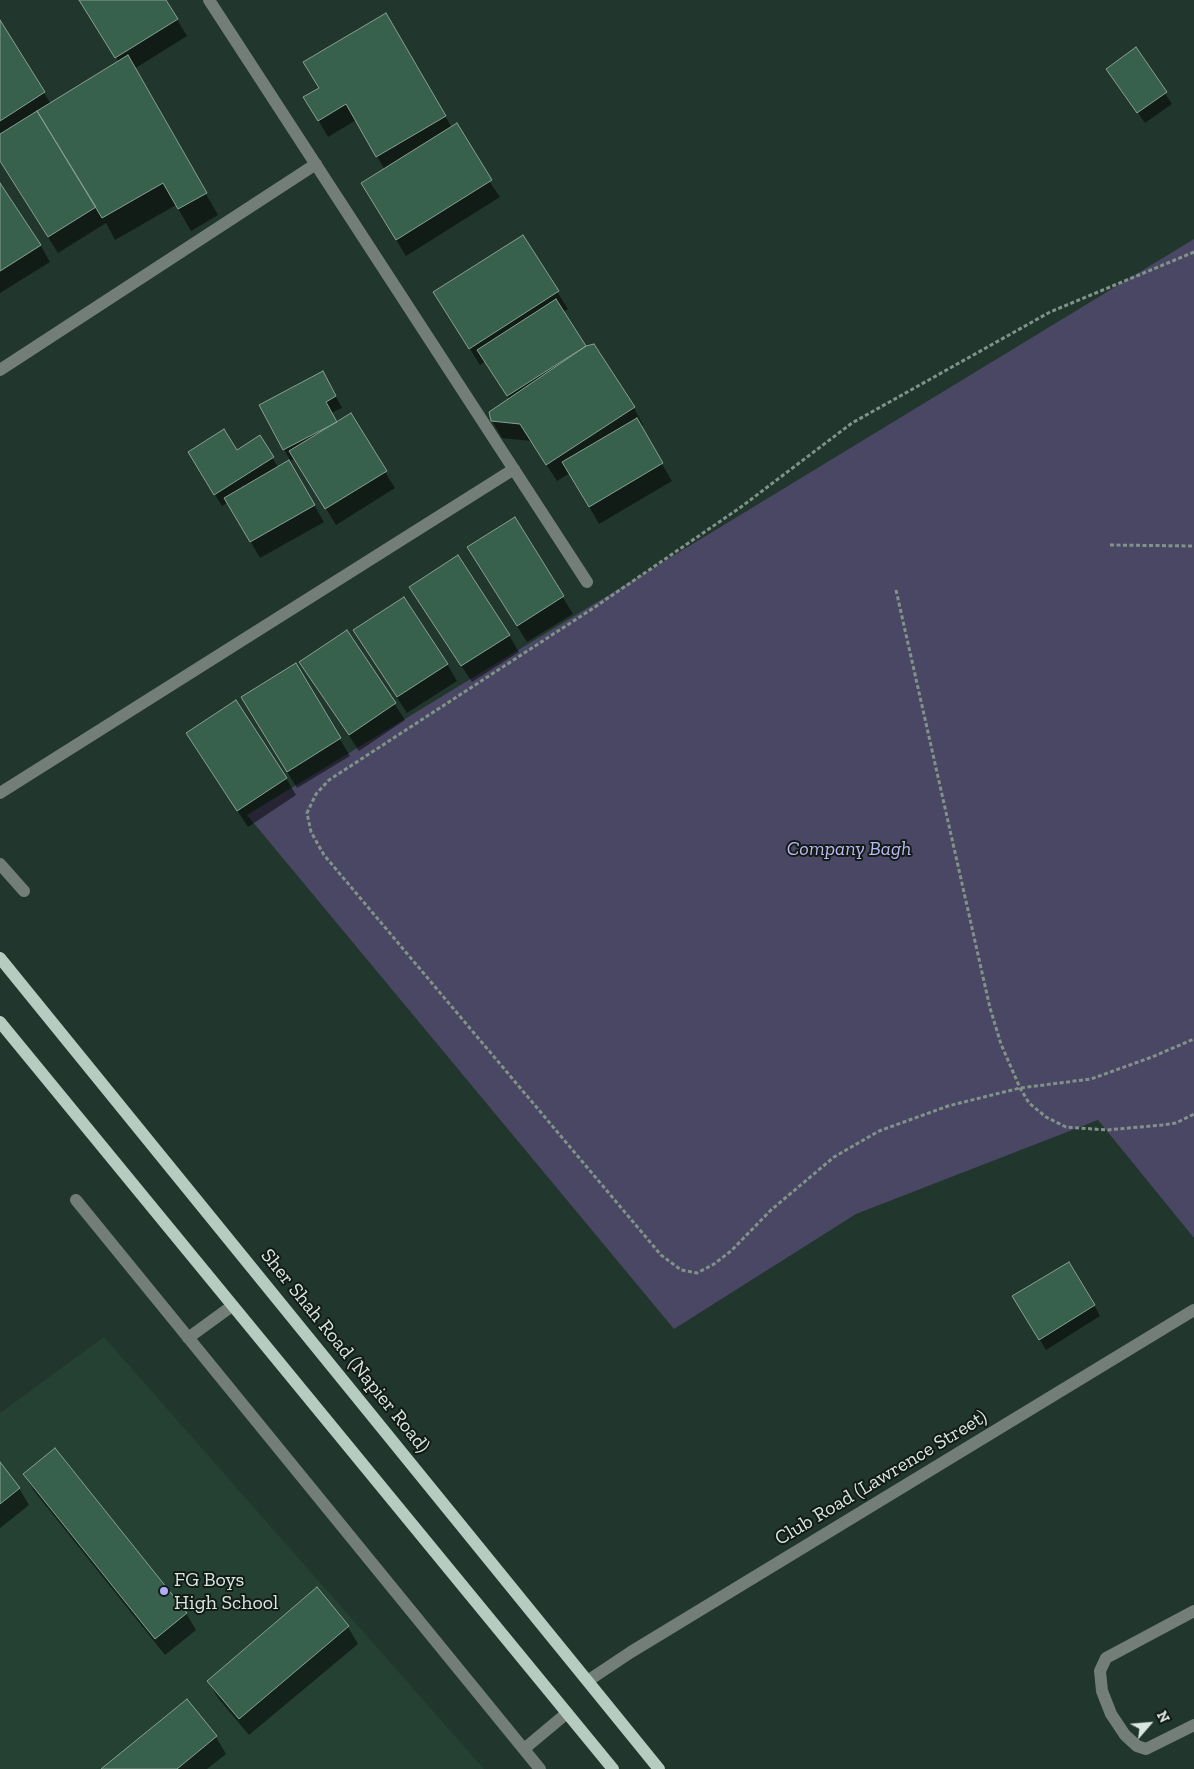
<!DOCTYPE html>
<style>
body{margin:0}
#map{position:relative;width:1194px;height:1769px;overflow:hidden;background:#21362c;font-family:"Zilla Slab",serif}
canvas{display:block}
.north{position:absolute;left:1124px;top:1699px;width:50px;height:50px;-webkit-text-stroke:4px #121b16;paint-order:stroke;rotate:63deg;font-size:14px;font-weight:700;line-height:20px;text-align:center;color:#dae7e0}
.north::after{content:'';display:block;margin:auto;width:18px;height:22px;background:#dae7e0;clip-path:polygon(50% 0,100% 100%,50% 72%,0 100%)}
</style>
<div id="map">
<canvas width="1194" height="1769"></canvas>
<div class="north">N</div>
</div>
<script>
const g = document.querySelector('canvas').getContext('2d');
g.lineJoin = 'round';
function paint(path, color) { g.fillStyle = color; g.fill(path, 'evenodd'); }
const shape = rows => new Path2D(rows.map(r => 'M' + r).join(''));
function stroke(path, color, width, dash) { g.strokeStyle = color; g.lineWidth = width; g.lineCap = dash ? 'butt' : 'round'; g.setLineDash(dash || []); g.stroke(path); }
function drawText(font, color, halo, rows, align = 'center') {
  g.font = font + ' "Zilla Slab",serif'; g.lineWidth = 4; g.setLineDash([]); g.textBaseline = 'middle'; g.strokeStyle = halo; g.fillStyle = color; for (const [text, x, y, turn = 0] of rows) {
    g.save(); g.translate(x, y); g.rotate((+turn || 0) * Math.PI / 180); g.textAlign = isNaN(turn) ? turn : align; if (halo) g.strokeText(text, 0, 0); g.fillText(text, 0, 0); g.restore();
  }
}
paint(shape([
 [104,1337,484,1769,0,1769,0,1413]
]), '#254134');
paint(shape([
 [1194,239,1194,1238,1098,1120,856,1214,674,1329,247,815]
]), '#494763');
paint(shape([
 [79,0,165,0,187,36,134,69,218,215,191,231,176,205,115,240,106,223,58,253,0,160,0,23,51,104,119,62],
 [385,15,452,128,500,197,406,256,372,201,385,170,356,120,328,137,305,97,320,89],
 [1135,49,1172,104,1145,123,1115,80],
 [522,236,568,309,563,312,585,347,593,345,634,408,643,425,640,427,672,481,599,524,570,473,557,481,531,441,502,438,492,421,510,400,485,361,480,365,445,309],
 [41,246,50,262,0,293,0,272],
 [329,384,342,408,331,413,337,424,385,472,395,488,336,525,295,458,289,462,324,522,260,558,228,502,222,506,196,464,236,452,260,437,278,467,290,460,260,406],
 [514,519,573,614,527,642,478,564],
 [421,604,509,635,519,652,472,682],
 [354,631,447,664,457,681,407,713],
 [347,632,405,720,359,751,301,663],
 [295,665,350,756,297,788,252,714],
 [197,750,286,778,296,795,248,827],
 [1014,1296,1094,1305,1100,1316,1046,1350],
 [0,1464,19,1488,29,1505,0,1528],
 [24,1474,186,1613,196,1630,165,1655,34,1491],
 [317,1589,348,1627,358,1644,249,1735,218,1698,208,1681],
 [186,1701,216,1737,226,1754,207,1769,103,1769]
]), '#0007');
const building = shape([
 [79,0,166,0,178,19,115,58,79,0],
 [386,13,446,116,376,157,346,104,318,121,303,97,319,88,303,62,386,13],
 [0,20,45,92,0,121,0,20],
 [1136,47,1167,92,1137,113,1106,69,1136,47],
 [128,55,207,193,178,209,163,183,102,218,37,111,128,55],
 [37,111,96,207,48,237,0,161,0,134,37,111],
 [457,123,492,180,396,240,361,183,457,123],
 [0,183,41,245,0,271,0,183],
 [523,235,559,291,469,349,433,292,523,235],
 [556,299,586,346,507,396,477,350,556,299],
 [594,344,635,407,546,465,520,424,491,421,489,412,586,346,594,344],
 [323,371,336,396,326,402,337,422,283,450,259,405,323,371],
 [351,413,387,471,325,509,289,451,351,413],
 [637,418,663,463,589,507,562,462,637,418],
 [224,429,237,450,260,435,274,457,214,495,188,452,224,429],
 [289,460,315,505,250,542,224,498,289,460],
 [515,517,564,596,517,626,467,547,515,517],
 [458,555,510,635,461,666,409,587,458,555],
 [404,597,448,664,397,697,353,630,404,597],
 [347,630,396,703,349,735,299,662,347,630],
 [296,663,341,738,287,772,241,697,296,663],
 [236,700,287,778,237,811,186,733,236,700],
 [1069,1262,1095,1305,1039,1340,1012,1296,1069,1262],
 [55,1448,187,1613,155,1639,23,1474,55,1448],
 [0,1462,20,1488,0,1504,0,1462],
 [317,1587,349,1626,239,1719,207,1681,317,1587],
 [187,1699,217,1736,177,1769,101,1769,187,1699]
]);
paint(building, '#38614d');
stroke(building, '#88a093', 1);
stroke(shape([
 [1194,252,1050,312,852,423,741,507,595,607,329,780,316,794,307,813,311,832,324,855,661,1255,681,1270,697,1273,714,1264,731,1251,771,1210,834,1157,879,1131,948,1106,1020,1088,1091,1079,1152,1057,1194,1039],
 [1110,545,1194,546],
 [896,590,990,1008,1001,1044,1020,1088,1029,1103,1046,1117,1066,1127,1107,1130,1162,1125,1176,1123,1194,1114]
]), '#819289', 3, [4, 2.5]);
stroke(shape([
 [209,0,587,582],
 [0,370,316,164],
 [0,793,514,469],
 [0,864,24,891],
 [76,1200,540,1769],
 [188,1338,232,1306],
 [1194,1611,1106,1658,1100,1671,1102,1691,1111,1714,1125,1735,1137,1746,1146,1749,1194,1725],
 [589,1680,631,1652,1194,1310],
 [524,1749,567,1713]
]), '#747e79', 12);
stroke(shape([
 [0,958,659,1769],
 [0,1022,613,1769]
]), '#b7ccc0', 12);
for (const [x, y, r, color] of [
 [164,1591,5,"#b2adf9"]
]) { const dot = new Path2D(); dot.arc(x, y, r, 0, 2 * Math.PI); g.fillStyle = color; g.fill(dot); stroke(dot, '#121b16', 2); }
drawText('italic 20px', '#bcb9f7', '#121b16', [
 ["Company Bagh",849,849]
]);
drawText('20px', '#dae7e0', '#121b16', [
 ["Sher Shah Road (Napier Road)",345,1351,51],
 ["Club Road (Lawrence Street)",881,1478,-31]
]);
drawText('20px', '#dae7e0', '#121b16', [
 ["FG Boys",174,1580],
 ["High School",174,1603]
], 'left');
</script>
